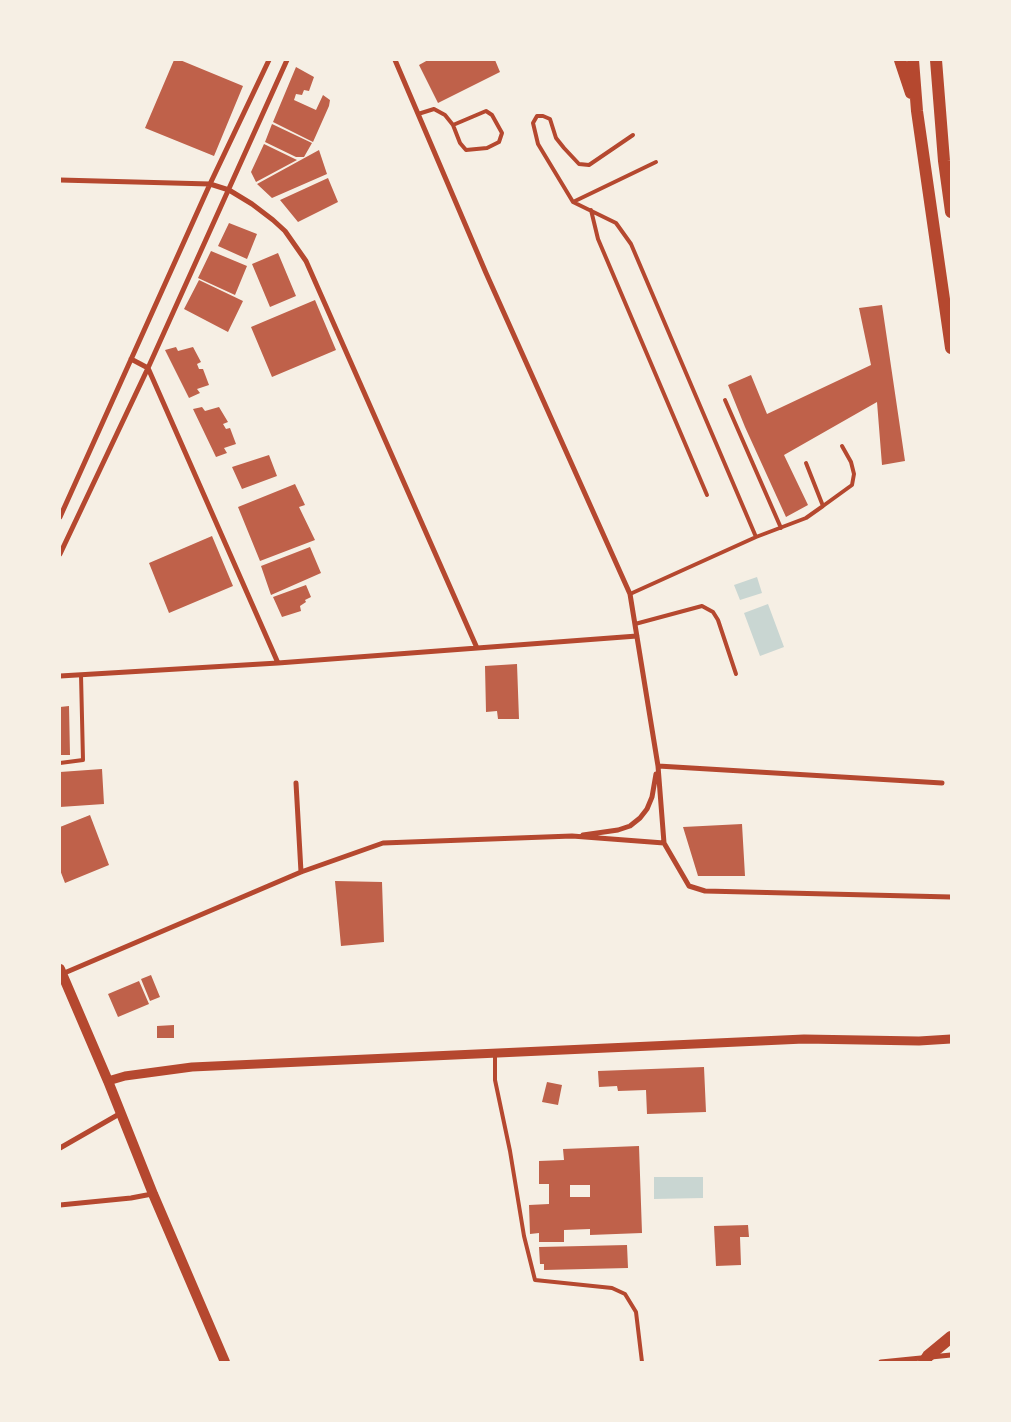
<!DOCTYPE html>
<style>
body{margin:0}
#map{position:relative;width:1011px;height:1422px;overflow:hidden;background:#f6efe4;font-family:"Varela Round",sans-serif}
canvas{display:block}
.frame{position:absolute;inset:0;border:61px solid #f6efe4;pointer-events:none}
</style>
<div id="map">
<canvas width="1011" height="1422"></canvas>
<div class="frame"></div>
</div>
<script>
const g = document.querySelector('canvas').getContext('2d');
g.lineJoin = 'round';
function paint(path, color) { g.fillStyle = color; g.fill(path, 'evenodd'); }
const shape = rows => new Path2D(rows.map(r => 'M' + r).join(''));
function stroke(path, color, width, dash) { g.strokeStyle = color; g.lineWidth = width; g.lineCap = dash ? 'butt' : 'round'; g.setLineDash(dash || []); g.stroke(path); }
paint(shape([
 [757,577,762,593,740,600,734,585],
 [768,604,784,647,760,656,744,613],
 [654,1177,703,1177,703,1198,654,1199]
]), '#c9d6d2');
paint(shape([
 [174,60,180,60,243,86,214,156,145,128],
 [428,60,495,60,500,72,438,103,419,65],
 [296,67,314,77,309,91,304,90,302,95,296,94,294,100,316,110,323,95,330,100,329,106,313,142,273,122],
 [272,124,312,143,304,157,296,157,265,142],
 [264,144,297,160,256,182,251,172],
 [319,150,327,174,272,198,257,184],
 [328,178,338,202,298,222,280,200],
 [229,223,257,234,247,259,218,246],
 [211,251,247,266,235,295,198,278],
 [278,253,296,296,270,307,252,264],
 [199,280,243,301,228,332,184,309],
 [315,300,336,350,272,377,251,327],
 [882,305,905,461,882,465,877,402,784,455,808,505,786,517,745,427,728,385,751,375,767,414,871,365,859,308],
 [176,347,178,351,193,347,201,362,197,364,199,369,203,369,209,385,197,389,200,393,189,398,165,350],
 [202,407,205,411,219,407,228,422,223,424,226,429,230,428,236,444,224,448,227,453,216,457,193,409],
 [269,455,277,476,242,489,232,467],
 [295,484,305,505,299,507,315,540,260,561,238,507],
 [212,536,233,586,169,613,149,563],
 [310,547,321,573,271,595,261,566],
 [306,585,311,597,305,600,306,602,300,606,301,611,282,617,273,597],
 [517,664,519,719,498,719,497,711,486,712,485,666],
 [69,706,70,755,60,755,60,707],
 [102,769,104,804,60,807,60,772],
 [90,815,109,865,65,883,60,870,60,827],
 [742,824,745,876,698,876,683,827],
 [335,881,382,882,384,942,341,946],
 [151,975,160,997,150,1001,141,979],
 [139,981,149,1004,118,1017,108,994],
 [174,1025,174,1038,157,1038,157,1026],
 [704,1067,706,1112,647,1114,646,1090,618,1091,617,1086,599,1087,598,1071],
 [547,1082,562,1085,558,1105,542,1102],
 [639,1146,642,1233,590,1235,590,1229,564,1230,564,1242,539,1242,539,1233,530,1234,529,1205,549,1204,549,1184,539,1184,539,1161,564,1160,563,1149],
 [570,1185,590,1185,590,1197,570,1197],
 [748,1225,749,1237,740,1237,741,1265,716,1266,714,1226],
 [627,1245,628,1268,544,1270,544,1264,540,1264,539,1247]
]), '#bf614a');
stroke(shape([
 [418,114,434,109,445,115,453,125,460,143,466,150,487,148,499,142,502,133,492,115,486,111,453,125],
 [573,202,656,162],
 [591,210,598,239,707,495],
 [725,400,781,528],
 [823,506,852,485,854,474,851,462,842,446],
 [756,537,806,518,823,506,806,463],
 [630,594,756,537,631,244,616,223,573,202,538,144,533,123,537,116,543,116,550,119,556,138,564,148,579,164,589,165,633,135],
 [635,624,702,606,713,612,718,620,736,674],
 [60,763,83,760,81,675],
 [495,1055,495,1080,510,1151,524,1236,535,1280,612,1288,625,1294,636,1312,642,1362]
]), '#b5482f', 4);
stroke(shape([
 [395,60,486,273,630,594,658,766,664,843,689,886,705,891,951,897],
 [60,180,210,184,229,190,252,204,273,220,285,231,306,261,477,648],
 [131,359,148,368],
 [148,368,278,663],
 [60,517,210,184,269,60],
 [60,554,148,368,287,60],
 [60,676,278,663,637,636],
 [658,766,942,783],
 [296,783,301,872],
 [583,835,618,830,630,826,640,818,647,809,652,797,656,774],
 [62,974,301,872,383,843,572,836,664,843],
 [60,1148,121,1113],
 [60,1205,131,1198,152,1194],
 [881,1362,951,1355]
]), '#b5482f', 5);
stroke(shape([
 [108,1081,125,1076,192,1067,804,1039,919,1041,951,1039]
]), '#b5482f', 9);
stroke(shape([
 [60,969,108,1081,153,1194,225,1362]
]), '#b5482f', 10);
stroke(shape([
 [900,60,911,93],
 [913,60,917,111,951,348],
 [936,60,944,161,951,212],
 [924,1362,928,1356,951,1337]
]), '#b5482f', 12);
</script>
